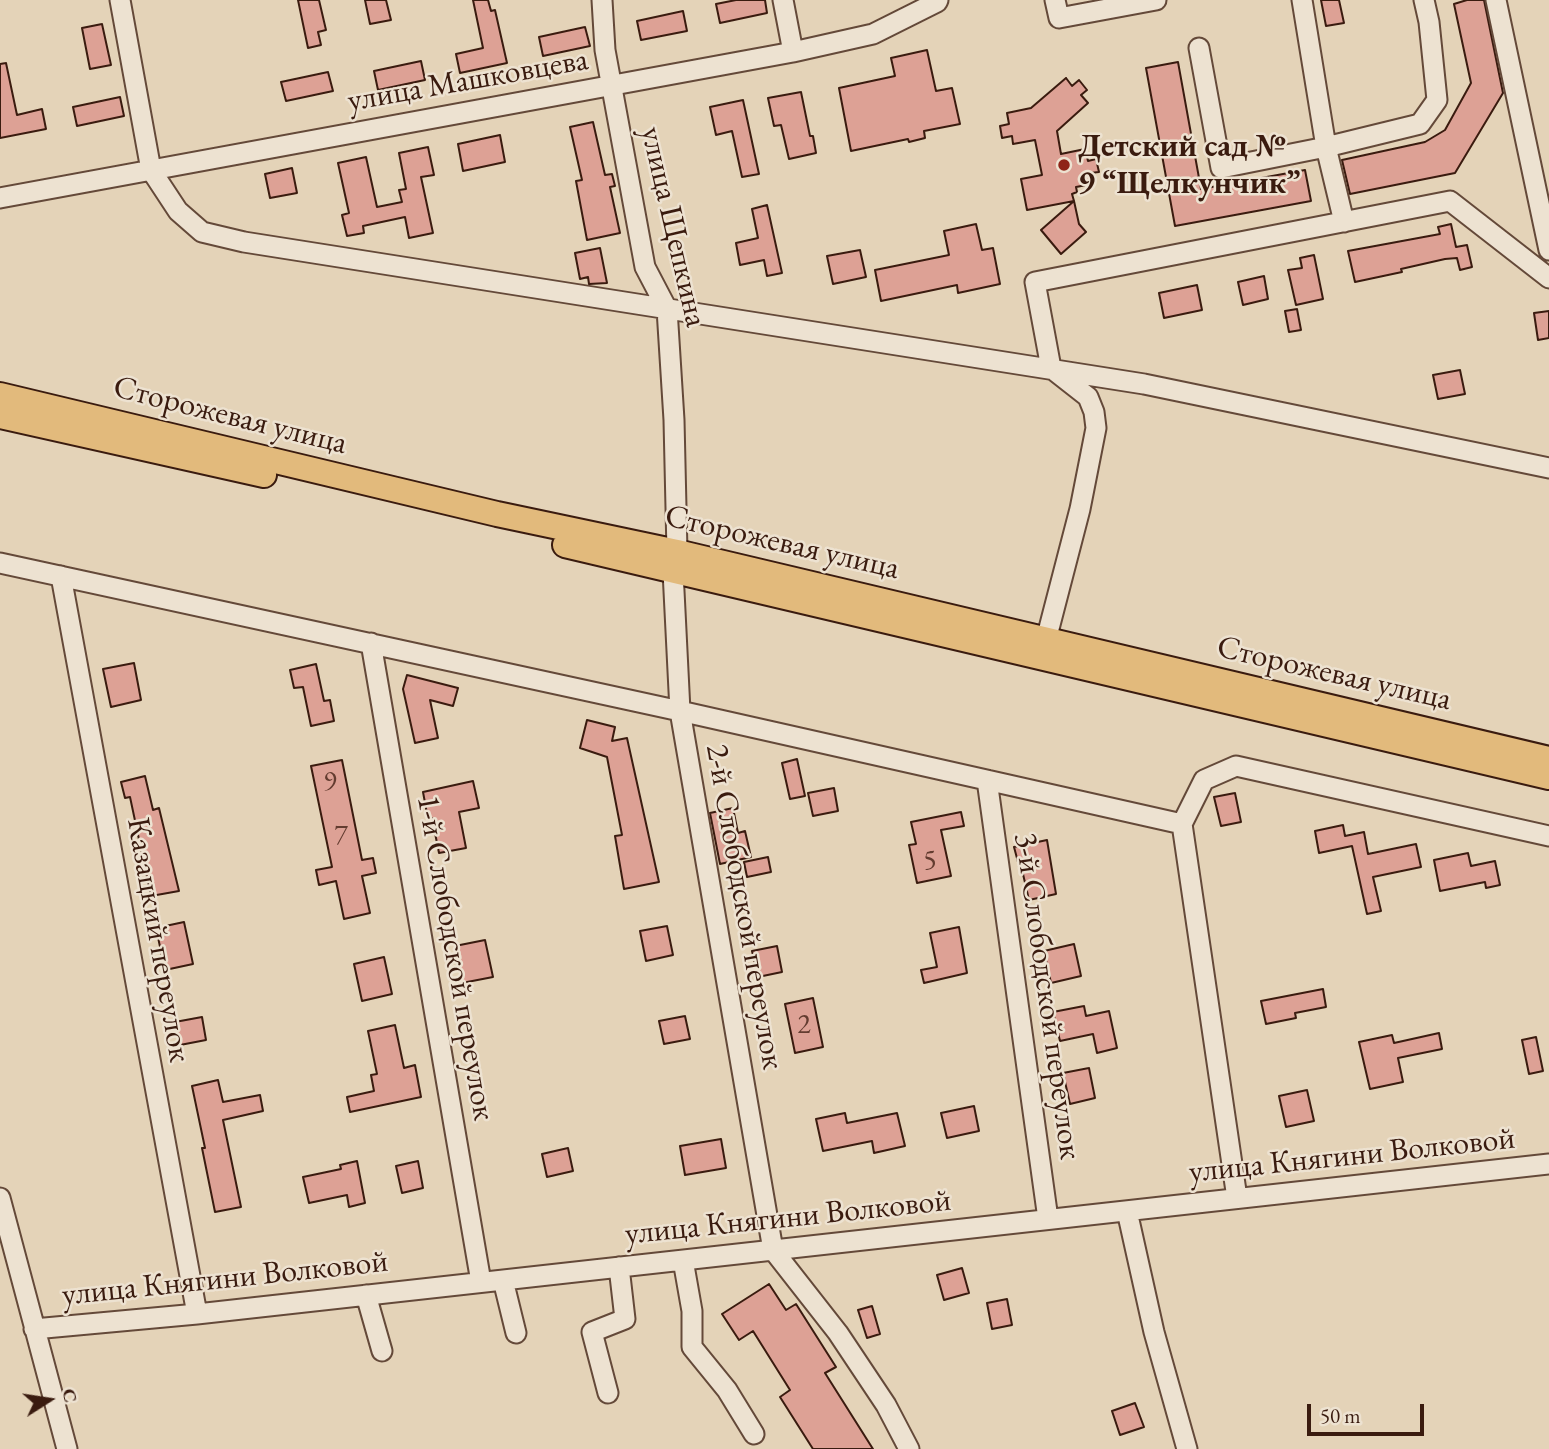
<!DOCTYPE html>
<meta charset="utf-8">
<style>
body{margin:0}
#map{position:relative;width:1549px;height:1449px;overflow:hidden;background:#e4d3b8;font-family:"EB Garamond",serif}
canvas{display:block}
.north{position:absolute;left:14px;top:1365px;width:70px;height:70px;-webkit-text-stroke:5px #ede2d1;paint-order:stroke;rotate:78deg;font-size:19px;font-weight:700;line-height:28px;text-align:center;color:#3a1b0f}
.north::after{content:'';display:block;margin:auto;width:24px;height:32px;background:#3a1b0f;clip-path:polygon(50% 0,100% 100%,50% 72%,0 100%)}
.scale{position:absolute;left:1307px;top:1404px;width:117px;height:32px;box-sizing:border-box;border:4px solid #3a1b0f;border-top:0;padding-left:9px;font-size:21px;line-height:24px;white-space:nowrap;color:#3a1b0f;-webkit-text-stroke:5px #ede2d1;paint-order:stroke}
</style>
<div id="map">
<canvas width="1549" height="1449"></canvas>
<div class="north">С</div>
<div class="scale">50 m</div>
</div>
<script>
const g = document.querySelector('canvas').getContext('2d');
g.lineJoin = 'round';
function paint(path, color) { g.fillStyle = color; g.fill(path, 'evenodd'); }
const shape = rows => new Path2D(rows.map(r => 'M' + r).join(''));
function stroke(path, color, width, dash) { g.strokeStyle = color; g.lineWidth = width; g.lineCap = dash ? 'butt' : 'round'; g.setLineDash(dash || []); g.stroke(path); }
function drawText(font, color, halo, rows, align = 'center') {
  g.font = font + ' "EB Garamond",serif'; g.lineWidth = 5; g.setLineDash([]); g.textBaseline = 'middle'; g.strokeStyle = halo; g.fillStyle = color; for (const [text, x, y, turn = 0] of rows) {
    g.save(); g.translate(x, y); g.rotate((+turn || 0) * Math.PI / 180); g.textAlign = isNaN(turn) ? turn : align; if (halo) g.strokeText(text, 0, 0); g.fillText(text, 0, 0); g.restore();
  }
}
const building = shape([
 [298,0,319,0,326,30,318,32,321,45,308,48,298,0],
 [365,0,386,0,391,20,370,24,365,0],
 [473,0,488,0,491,11,495,10,507,63,460,73,456,54,483,48,473,0],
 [736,0,765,0,767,13,720,23,716,4,736,0],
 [1321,0,1339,0,1344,23,1326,26,1321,0],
 [1467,0,1484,0,1503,93,1455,173,1350,194,1342,160,1425,142,1445,130,1471,83,1454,4,1467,0],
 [683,11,687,31,641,40,637,21,683,11],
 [102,24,111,65,90,69,82,28,102,24],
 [585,27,590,46,543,56,539,37,585,27],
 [927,50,936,91,952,88,960,124,924,131,925,138,909,142,908,139,851,151,839,88,895,76,891,58,927,50],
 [421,61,425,80,378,90,374,71,421,61],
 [1178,62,1201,189,1305,170,1311,201,1175,226,1146,68,1178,62],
 [6,63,17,115,42,109,46,129,0,138,0,64,6,63],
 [328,72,333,91,286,101,281,82,328,72],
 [1066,78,1072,86,1079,80,1087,90,1081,95,1088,103,1057,131,1061,154,1085,149,1088,161,1096,159,1099,172,1090,173,1092,184,1076,187,1077,192,1072,194,1074,201,1027,210,1021,179,1042,175,1035,140,1013,144,1012,136,1002,138,1000,126,1009,124,1007,113,1031,108,1066,78],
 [801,92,810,136,813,136,816,153,789,159,781,125,774,126,768,98,801,92],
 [120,97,124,116,77,126,73,107,120,97],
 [743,100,759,174,742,177,732,131,716,135,710,107,743,100],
 [593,122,605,175,612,174,615,186,610,187,620,233,587,240,576,181,582,180,570,127,593,122],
 [500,135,505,162,463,171,458,144,500,135],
 [428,147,434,175,421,177,433,233,409,238,405,217,363,226,364,233,347,236,342,215,349,213,338,163,366,157,377,207,402,202,399,190,406,189,399,153,428,147],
 [292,168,297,193,270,198,265,174,292,168],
 [1074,201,1079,224,1086,232,1061,254,1041,230,1074,201],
 [767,205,782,273,767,276,764,260,740,265,736,243,758,238,752,209,767,205],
 [976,224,982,250,993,248,1000,284,958,293,957,285,881,301,875,270,949,255,944,231,976,224],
 [1451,224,1456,247,1467,245,1472,267,1460,270,1457,258,1445,259,1401,269,1402,272,1355,282,1348,251,1440,234,1438,227,1451,224],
 [600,248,607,283,589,284,588,277,580,279,575,253,600,248],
 [860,250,866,277,833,284,827,256,860,250],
 [1314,255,1323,299,1296,305,1288,270,1302,268,1300,258,1314,255],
 [1264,276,1268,299,1243,305,1238,282,1264,276],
 [1197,285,1202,310,1164,318,1159,293,1197,285],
 [1297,309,1301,330,1289,332,1285,311,1297,309],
 [1549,311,1549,338,1538,340,1534,313,1549,311],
 [1460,370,1465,394,1438,399,1433,375,1460,370],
 [134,663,141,700,111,707,103,669,134,663],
 [316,664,324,701,330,700,334,721,311,726,303,687,294,688,290,670,316,664],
 [407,675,458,688,453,706,430,700,438,738,415,743,403,689,407,675],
 [587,720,615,727,612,741,627,738,659,882,624,889,615,836,622,835,607,757,580,748,587,720],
 [797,759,805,796,790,799,782,763,797,759],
 [342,760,362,860,373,858,376,873,362,876,370,913,344,919,336,881,319,885,316,870,332,867,311,766,342,760],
 [145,776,153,810,159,808,179,891,151,896,130,797,125,798,121,782,145,776],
 [473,781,479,808,459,812,466,848,439,853,432,818,428,819,423,792,473,781],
 [834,788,838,811,813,816,808,793,834,788],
 [1235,793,1241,822,1221,826,1214,797,1235,793],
 [733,808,738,833,745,831,751,857,720,864,710,813,733,808],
 [961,812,964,826,941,830,951,876,917,883,909,845,916,844,911,822,961,812],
 [1343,825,1345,836,1364,832,1368,854,1416,844,1421,867,1373,877,1381,911,1367,914,1352,846,1319,853,1315,831,1343,825],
 [1047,840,1056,894,1029,900,1020,861,1018,862,1014,847,1047,840],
 [1468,853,1471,866,1495,861,1500,885,1486,888,1485,882,1440,891,1434,860,1468,853],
 [768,857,771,872,747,877,744,862,768,857],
 [184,922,193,964,165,970,156,928,184,922],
 [667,926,673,955,646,961,640,931,667,926],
 [959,927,967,973,924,983,921,970,937,967,930,933,959,927],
 [485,940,493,977,462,983,455,946,485,940],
 [1074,944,1081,976,1051,983,1044,951,1074,944],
 [777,946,782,972,758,977,752,951,777,946],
 [384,957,392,994,362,1001,354,964,384,957],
 [1323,989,1326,1007,1295,1013,1296,1018,1266,1024,1261,1001,1323,989],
 [813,998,823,1047,795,1053,785,1004,813,998],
 [1084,1006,1086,1016,1109,1011,1117,1048,1097,1053,1093,1034,1060,1041,1053,1012,1084,1006],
 [685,1016,690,1039,664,1044,659,1021,685,1016],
 [202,1017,206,1040,180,1045,175,1022,202,1017],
 [395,1025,404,1068,415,1065,421,1097,350,1112,347,1097,374,1091,371,1075,377,1074,368,1031,395,1025],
 [1439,1033,1442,1049,1398,1058,1403,1082,1370,1089,1359,1042,1392,1035,1394,1043,1439,1033],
 [1536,1037,1543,1071,1529,1074,1522,1040,1536,1037],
 [1089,1068,1095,1098,1070,1104,1063,1073,1089,1068],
 [218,1080,223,1102,260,1095,263,1111,223,1120,241,1207,215,1212,202,1148,205,1148,192,1086,218,1080],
 [1307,1090,1314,1121,1286,1127,1279,1096,1307,1090],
 [974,1106,979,1131,947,1138,941,1113,974,1106],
 [845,1113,847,1123,897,1113,905,1146,874,1153,872,1141,823,1151,816,1119,845,1113],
 [721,1139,726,1168,685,1175,680,1146,721,1139],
 [568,1148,573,1171,547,1177,542,1154,568,1148],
 [357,1161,365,1203,349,1207,347,1195,309,1203,303,1177,341,1169,340,1165,357,1161],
 [418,1161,423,1188,402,1193,396,1166,418,1161],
 [962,1268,969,1293,944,1300,937,1275,962,1268],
 [769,1284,786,1310,796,1304,836,1367,825,1373,873,1449,813,1449,780,1397,790,1390,753,1331,739,1340,722,1314,769,1284],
 [1007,1299,1012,1325,992,1329,987,1303,1007,1299],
 [872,1306,880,1334,867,1338,858,1310,872,1306],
 [1135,1403,1144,1427,1120,1435,1112,1411,1135,1403]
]);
paint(building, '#dda195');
stroke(building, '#3a1b0f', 2);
const minor = shape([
 [120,0,151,170,178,211,202,232,244,242,1144,384,1549,468],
 [602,0,605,50,645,267,667,309,674,420,677,552],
 [783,0,793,52],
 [1055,0,1059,18,1156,0],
 [1302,0,1326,147,1344,222],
 [1496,0,1549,250],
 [1199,48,1221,168,1326,147,1420,124,1437,100,1429,22,1424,0],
 [0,198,793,52,873,34,937,2,938,0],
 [0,563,680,711,1182,824],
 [673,571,680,711,773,1250,838,1333,886,1405,909,1449],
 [61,576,197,1314],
 [1046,640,1080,509,1096,428,1094,412,1088,397,1051,368,1035,282,1450,201,1549,278],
 [371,643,481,1282],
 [987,780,1048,1219],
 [1182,824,1204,780,1236,766,1549,836],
 [1182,824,1237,1198],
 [0,1198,67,1449],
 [1127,1211,1154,1332,1187,1449],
 [683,1260,692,1311,692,1347,727,1390,754,1434],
 [503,1280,516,1333],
 [366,1295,382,1351],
 [34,1329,197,1314,1549,1164],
 [608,1393,592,1332,625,1319,619,1267]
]);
const major = shape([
 [0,395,497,514,677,552,1549,759],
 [0,416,264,475],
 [565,545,1549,777]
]);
stroke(minor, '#644939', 23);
stroke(major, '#3a1b0f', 28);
stroke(minor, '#ede2d1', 19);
stroke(major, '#e2ba7c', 24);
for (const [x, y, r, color] of [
 [1064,165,7,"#8f2418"]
]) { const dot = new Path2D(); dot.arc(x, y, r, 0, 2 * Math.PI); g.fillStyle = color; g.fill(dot); stroke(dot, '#ede2d1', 2.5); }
drawText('28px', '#633c30', null, [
 ["9",330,782],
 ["7",341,836],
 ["5",930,861],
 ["2",804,1025]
]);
drawText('32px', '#3a1b0f', '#ede2d1', [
 ["улица Машковцева",468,81,-10],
 ["улица Щепкина",673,227,77],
 ["Сторожевая улица",230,416,14],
 ["Сторожевая улица",782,543,13],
 ["Сторожевая улица",1334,674,13],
 ["2-й Слободской переулок",744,907,80],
 ["Казацкий переулок",158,940,80],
 ["1-й Слободской переулок",455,958,80],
 ["3-й Слободской переулок",1047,996,82],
 ["улица Княгини Волковой",1352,1156,-6],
 ["улица Княгини Волковой",788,1218,-6],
 ["улица Княгини Волковой",225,1279,-6]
]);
drawText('bold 32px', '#3a1b0f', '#ede2d1', [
 ["Детский сад №",1078,147],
 ["9 “Щелкунчик”",1078,184]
], 'left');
</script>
